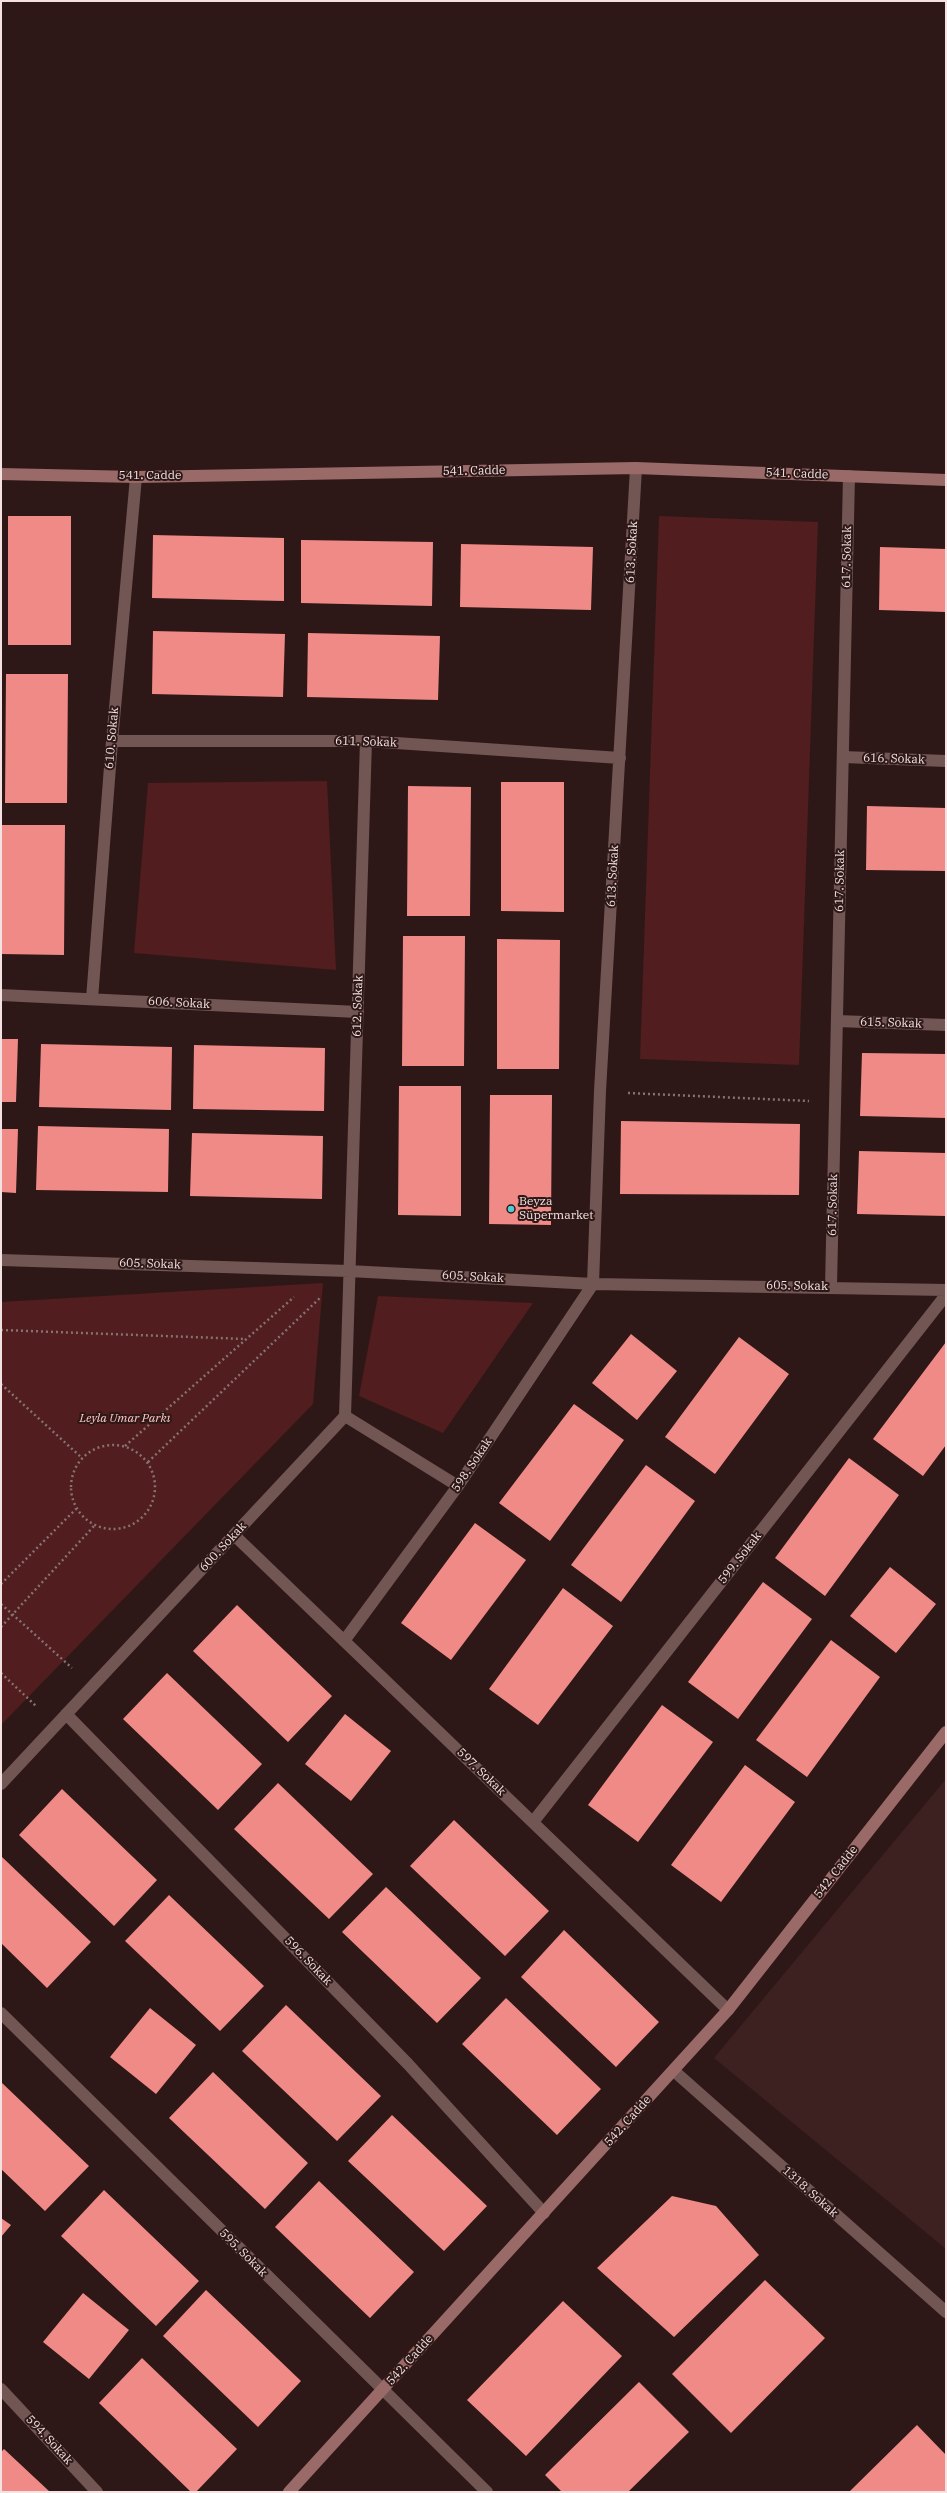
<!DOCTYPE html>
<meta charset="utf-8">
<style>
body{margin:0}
#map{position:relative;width:947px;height:2493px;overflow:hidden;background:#2e1817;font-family:"IBM Plex Serif",serif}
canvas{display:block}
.frame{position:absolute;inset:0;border:2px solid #f3e2e1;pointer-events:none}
</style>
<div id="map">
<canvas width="947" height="2493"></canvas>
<div class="frame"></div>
</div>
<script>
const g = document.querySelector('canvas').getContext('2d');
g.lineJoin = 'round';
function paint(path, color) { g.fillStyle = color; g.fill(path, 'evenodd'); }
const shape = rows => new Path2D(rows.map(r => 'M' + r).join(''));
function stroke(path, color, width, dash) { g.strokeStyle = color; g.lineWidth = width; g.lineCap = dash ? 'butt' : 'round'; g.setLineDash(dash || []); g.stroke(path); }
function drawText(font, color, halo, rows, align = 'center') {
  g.font = font + ' "IBM Plex Serif",serif'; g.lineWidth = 4; g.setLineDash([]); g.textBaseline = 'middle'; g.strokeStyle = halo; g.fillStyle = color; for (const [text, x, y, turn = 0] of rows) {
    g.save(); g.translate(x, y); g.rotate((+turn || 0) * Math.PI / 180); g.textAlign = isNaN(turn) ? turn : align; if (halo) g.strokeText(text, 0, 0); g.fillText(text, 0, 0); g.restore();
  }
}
paint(shape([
 [946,1779,946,2249,714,2058]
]), '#3d2020');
paint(shape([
 [659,516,818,522,799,1065,640,1059],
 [327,781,336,970,134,953,148,783],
 [323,1283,313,1404,1,1725,1,1302],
 [378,1296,533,1303,443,1433,359,1396]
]), '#511d1e');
paint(shape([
 [8,516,71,516,71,645,8,645],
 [153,535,284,538,284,601,152,598],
 [301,540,433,542,432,606,301,603],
 [461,544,593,547,591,610,460,607],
 [880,547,946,549,946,612,879,610],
 [153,631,285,634,283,697,152,694],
 [308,633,440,636,438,700,307,697],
 [6,674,68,674,67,803,5,803],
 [501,782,564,782,564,912,501,911],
 [408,786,471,787,470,916,407,916],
 [867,806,946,808,946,871,866,870],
 [1,825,65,825,64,955,1,954],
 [403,936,465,936,464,1066,402,1066],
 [497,939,560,940,559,1069,497,1069],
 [1,1039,18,1039,16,1102,1,1102],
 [41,1044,172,1047,171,1110,39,1107],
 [194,1045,325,1048,324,1111,193,1109],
 [862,1053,946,1054,946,1118,860,1116],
 [399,1086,461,1086,461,1216,398,1215],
 [490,1095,552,1095,551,1225,489,1224],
 [621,1121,800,1124,799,1195,620,1194],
 [38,1126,169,1129,168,1192,36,1190],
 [1,1129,18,1129,16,1193,1,1192],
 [192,1133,323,1136,322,1199,190,1196],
 [859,1151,946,1153,946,1216,857,1214],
 [631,1334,677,1371,637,1420,592,1383],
 [739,1337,789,1374,715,1474,665,1437],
 [946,1342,946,1445,923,1476,873,1439],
 [574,1404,624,1440,550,1541,499,1503],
 [849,1458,899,1495,825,1596,775,1558],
 [646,1465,695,1501,621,1602,571,1565],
 [475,1523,526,1560,451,1660,401,1623],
 [890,1567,936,1604,896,1653,850,1616],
 [763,1582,812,1619,738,1719,688,1682],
 [563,1588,613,1626,538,1725,489,1689],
 [237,1605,332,1696,288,1742,193,1651],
 [831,1640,880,1677,807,1777,756,1740],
 [167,1673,262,1764,218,1810,123,1719],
 [662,1705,713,1742,638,1842,588,1805],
 [345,1714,391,1751,351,1801,305,1764],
 [745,1765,795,1802,721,1902,671,1865],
 [278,1783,373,1874,329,1919,234,1829],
 [62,1789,157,1880,114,1926,19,1835],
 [454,1820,549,1911,505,1956,410,1866],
 [1,1856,91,1942,47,1988,1,1943],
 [386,1887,481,1978,437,2023,342,1932],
 [169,1895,264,1986,220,2031,125,1941],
 [564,1930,659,2022,616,2067,521,1977],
 [506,1998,601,2089,557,2135,462,2044],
 [286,2005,381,2096,337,2141,242,2051],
 [150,2008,196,2045,156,2094,110,2057],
 [213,2072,308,2163,265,2209,169,2118],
 [1,2082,89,2166,45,2211,1,2169],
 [392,2115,487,2206,444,2251,348,2161],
 [319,2181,414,2272,370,2318,275,2227],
 [104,2190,199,2281,156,2326,61,2236],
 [672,2196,716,2206,759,2255,674,2337,597,2268],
 [1,2218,11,2225,1,2237],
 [765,2280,825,2338,731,2433,672,2374],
 [206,2290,301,2381,258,2427,163,2336],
 [83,2293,129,2330,89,2379,43,2342],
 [563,2301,622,2356,526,2456,467,2400],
 [142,2358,237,2449,196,2492,191,2492,99,2403],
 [639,2382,689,2432,628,2492,562,2492,545,2475],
 [917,2425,946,2455,946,2492,849,2492],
 [4,2449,50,2492,1,2492,1,2452]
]), '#ef8a87');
stroke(shape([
 [628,1093,809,1101],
 [1,1330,246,1339],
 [1,1384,82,1458],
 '71 1487a42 42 0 1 1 84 0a42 42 0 1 1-84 0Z',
 [125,1446,294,1297],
 [148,1462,321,1297],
 [1,1584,76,1509],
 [1,1604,72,1668],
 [1,1627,94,1526],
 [1,1673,36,1706]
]), '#867271', 2.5, [2, 3]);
stroke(shape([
 [112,741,366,741,620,758],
 [843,757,946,761],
 [1,995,358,1012],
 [92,999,112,741,136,477],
 [837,1021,946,1025],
 [1,1260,349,1271,593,1284,946,1290],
 [831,1286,849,476],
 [345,1416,458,1486],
 [234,1535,728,2010],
 [344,1641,458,1486,593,1284,600,1091,636,468],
 [66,1714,408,2064,544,2213],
 [1,1784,345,1416,366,741],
 [533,1822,946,1295],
 [1,2013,487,2492],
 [674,2071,946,2312],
 [1,2389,97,2492]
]), '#715654', 12);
stroke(shape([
 [1,474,136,477,636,468,946,480],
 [289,2492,728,2010,946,1732]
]), '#996a68', 12);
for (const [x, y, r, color] of [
 [511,1209,4,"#51ccd5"]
]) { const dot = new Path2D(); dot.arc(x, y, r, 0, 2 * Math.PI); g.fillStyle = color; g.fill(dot); stroke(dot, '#2e1817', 1.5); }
drawText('12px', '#f3e2e1', '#2e1817', [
 ["541. Cadde",474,471,-1],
 ["541. Cadde",797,474,2],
 ["541. Cadde",150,476],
 ["613. Sokak",632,552,-87],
 ["617. Sokak",847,557,-89],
 ["610. Sokak",112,738,-85],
 ["611. Sokak",366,742,2],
 ["616. Sokak",894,759,2],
 ["613. Sokak",613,876,-87],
 ["617. Sokak",840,881,-89],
 ["606. Sokak",179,1003,3],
 ["612. Sokak",358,1006,-88],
 ["615. Sokak",891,1023,2],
 ["617. Sokak",833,1205,-89],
 ["605. Sokak",150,1264,2],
 ["605. Sokak",473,1277,3],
 ["605. Sokak",797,1286,1],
 ["598. Sokak",472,1465,-56],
 ["600. Sokak",223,1547,-47],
 ["599. Sokak",740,1558,-52],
 ["597. Sokak",481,1772,44],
 ["542. Cadde",836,1872,-52],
 ["596. Sokak",308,1961,46],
 ["542. Cadde",628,2121,-48],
 ["1318. Sokak",810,2192,42],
 ["595. Sokak",243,2253,45],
 ["542. Cadde",410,2360,-48],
 ["594. Sokak",49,2440,47]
]);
drawText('12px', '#f3e2e1', '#2e1817', [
 ["Beyza",519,1202],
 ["Süpermarket",519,1216]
], 'left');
drawText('italic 12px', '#ffc9c6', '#2e1817', [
 ["Leyla Umar Parkı",125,1419]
]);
</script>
